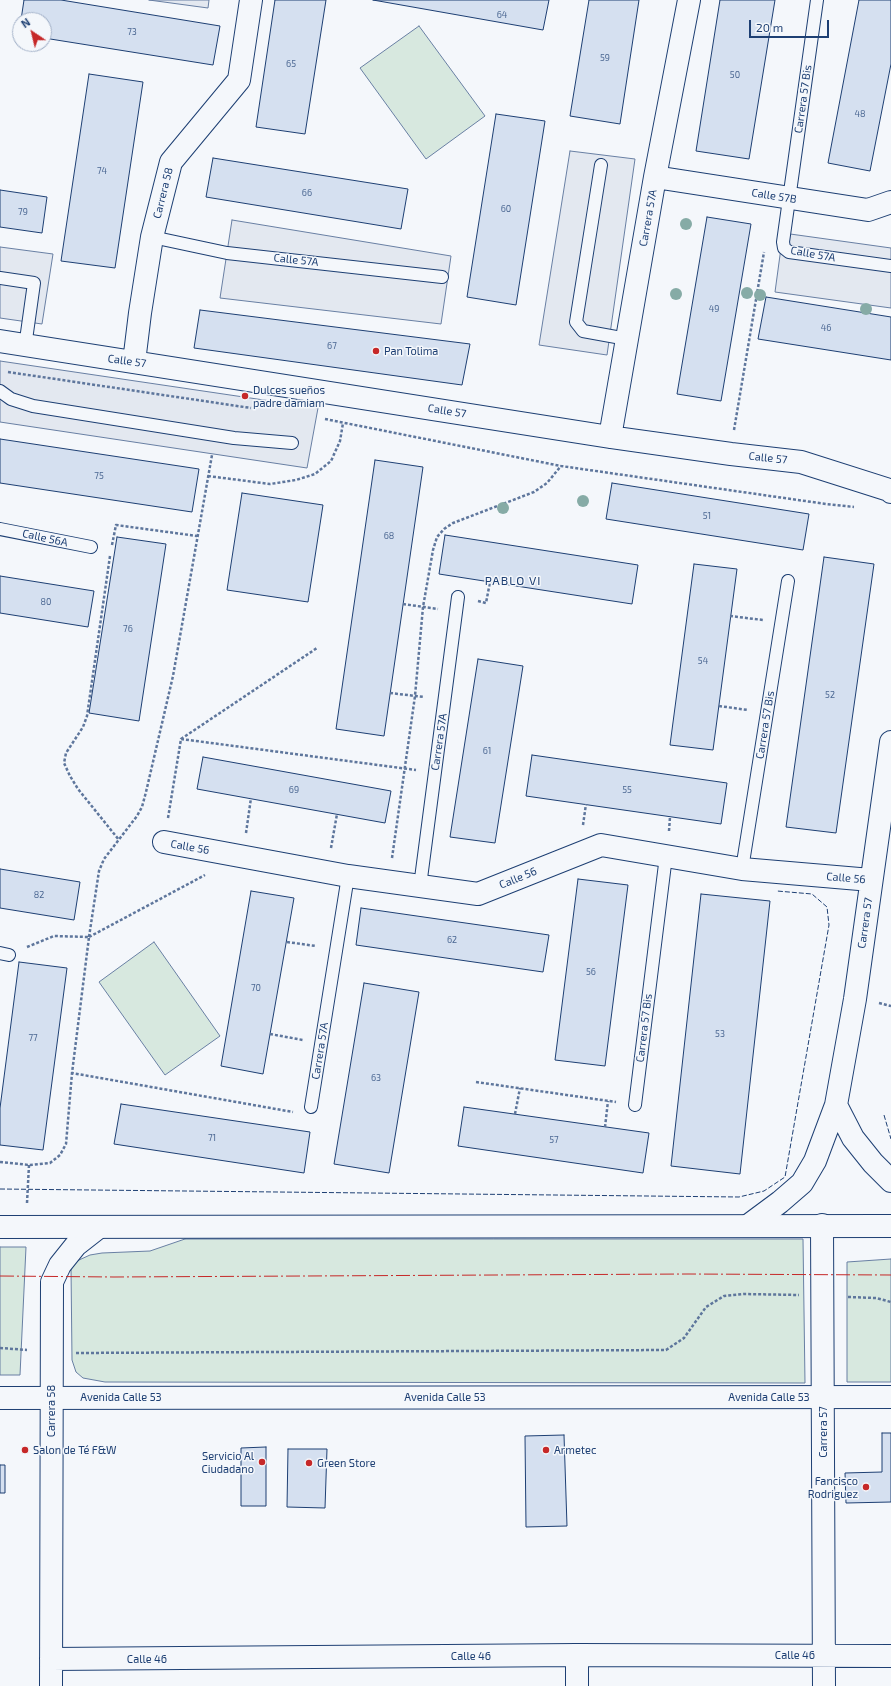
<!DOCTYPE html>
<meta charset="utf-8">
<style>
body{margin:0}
#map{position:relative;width:891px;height:1686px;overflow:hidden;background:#f4f7fb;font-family:"Exo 2",sans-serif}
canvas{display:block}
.north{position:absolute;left:12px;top:12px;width:40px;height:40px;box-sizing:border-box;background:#f4f7fb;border:1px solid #9eadc5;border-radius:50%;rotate:325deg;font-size:11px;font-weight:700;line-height:16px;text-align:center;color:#1d3f73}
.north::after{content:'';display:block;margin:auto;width:14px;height:18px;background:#c62828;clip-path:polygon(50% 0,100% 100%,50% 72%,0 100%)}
.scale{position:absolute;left:749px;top:20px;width:80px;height:18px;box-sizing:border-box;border:2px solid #1d3f73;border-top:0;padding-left:5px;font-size:12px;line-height:14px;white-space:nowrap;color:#1d3f73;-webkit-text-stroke:3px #f4f7fb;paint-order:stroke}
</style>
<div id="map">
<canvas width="891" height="1686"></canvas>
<div class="north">N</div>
<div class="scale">20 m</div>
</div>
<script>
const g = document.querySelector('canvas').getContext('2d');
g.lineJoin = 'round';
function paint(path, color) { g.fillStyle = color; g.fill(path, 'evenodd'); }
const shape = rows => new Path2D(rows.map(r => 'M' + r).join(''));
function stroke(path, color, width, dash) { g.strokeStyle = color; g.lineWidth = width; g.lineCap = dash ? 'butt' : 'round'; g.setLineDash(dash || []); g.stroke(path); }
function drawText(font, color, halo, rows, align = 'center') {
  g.font = font + ' "Exo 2",sans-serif'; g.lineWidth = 3; g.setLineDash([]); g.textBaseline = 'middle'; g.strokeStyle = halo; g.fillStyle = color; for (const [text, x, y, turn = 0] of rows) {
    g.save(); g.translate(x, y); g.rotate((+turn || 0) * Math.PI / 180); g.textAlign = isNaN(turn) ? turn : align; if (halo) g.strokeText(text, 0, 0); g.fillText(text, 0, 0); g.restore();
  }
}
const green = shape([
 [419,26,485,116,426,159,360,68,419,26],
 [154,942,220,1036,165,1075,99,982,154,942],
 [185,1239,803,1239,805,1383,105,1382,83,1378,76,1372,72,1360,71,1268,79,1260,90,1255,102,1253,150,1251,185,1239],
 [0,1247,26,1247,20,1375,0,1375,0,1247],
 [891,1259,891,1382,847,1382,847,1262,891,1259]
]);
paint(green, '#d7e8df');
stroke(green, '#687fa3', 1);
const parking = shape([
 [149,0,209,0,208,8,149,0],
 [570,151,635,159,607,355,539,345,570,151],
 [232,220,451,256,441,324,220,298,232,220],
 [783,233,891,248,891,308,775,292,783,233],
 [0,247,53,254,42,324,0,318,0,247],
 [0,361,318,408,307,468,0,422,0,361]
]);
paint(parking, '#e3e8f0');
stroke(parking, '#687fa3', 1);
const building = shape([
 [24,0,61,0,220,26,213,65,44,38,44,20,21,20,24,0],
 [275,0,326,0,305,134,256,127,275,0],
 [373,0,549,0,543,30,373,0],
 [589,0,639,0,620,124,570,116,589,0],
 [720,0,775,0,749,159,696,151,720,0],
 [859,0,891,0,891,64,870,171,828,163,859,0],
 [89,74,143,82,115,268,61,261,89,74],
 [496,114,545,121,516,305,467,297,496,114],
 [213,158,408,189,401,229,206,197,213,158],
 [0,190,47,197,42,233,0,227,0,190],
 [707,217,751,224,721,401,677,394,707,217],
 [766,297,891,317,891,360,758,339,766,297],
 [200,310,470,344,462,385,194,348,200,310],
 [0,439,199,469,192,512,0,483,0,439],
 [375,460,423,467,384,736,336,729,375,460],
 [612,483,809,514,803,550,606,519,612,483],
 [242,493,323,505,308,602,227,590,242,493],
 [445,535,638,565,632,604,439,574,445,535],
 [117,537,166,544,139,721,89,713,117,537],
 [824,557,874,564,836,833,786,827,824,557],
 [694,564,737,569,713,750,670,745,694,564],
 [0,576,94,591,88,627,0,613,0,576],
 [478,659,523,666,495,843,450,837,478,659],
 [532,755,727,783,721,824,526,796,532,755],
 [203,757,391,791,385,823,197,789,203,757],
 [0,869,80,882,74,920,0,908,0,869],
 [578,879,628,885,605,1066,555,1060,578,879],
 [251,891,294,898,263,1074,221,1066,251,891],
 [701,894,770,901,740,1174,671,1166,701,894],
 [361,908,549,935,543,972,356,945,361,908],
 [19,962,67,968,43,1150,0,1145,0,1108,19,962],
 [364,983,419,992,389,1173,334,1164,364,983],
 [121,1104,310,1132,304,1173,114,1144,121,1104],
 [464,1107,649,1133,643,1173,458,1146,464,1107],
 [882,1433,891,1433,891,1502,846,1503,845,1473,882,1472,882,1433],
 [564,1435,567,1526,526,1527,525,1436,564,1435],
 [266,1447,266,1506,241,1506,241,1448,266,1447],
 [288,1449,327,1449,325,1508,287,1507,288,1449],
 [0,1465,5,1465,5,1493,0,1493,0,1465]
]);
paint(building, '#d5e0f0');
stroke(building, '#1d3f73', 1);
const service = shape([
 [817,0,783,242,784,248,789,252,891,266],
 [601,165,576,322,583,331,627,339],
 [152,237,227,253,442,277],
 [0,278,34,283,25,347],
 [0,391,11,399,33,406,234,438,292,443],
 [0,529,91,547],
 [742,869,788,581],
 [420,886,458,597],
 [0,953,9,955],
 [635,1105,666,856],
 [311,1107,348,876]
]);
const minor = shape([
 [655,177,868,210,891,202],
 [0,341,610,437,731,454,801,462,889,490,891,492],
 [134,362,140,313,152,237,171,162,239,80,251,0],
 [610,437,655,177,689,0],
 [164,842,348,876,478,894,601,845,742,869,871,880],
 [836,1105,853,1138,873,1163,891,1181],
 [749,1225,780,1202,802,1183,815,1161,836,1105,855,999,891,742],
 [822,1225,824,1686],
 [51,1659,577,1655,891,1656],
 [51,1686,52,1282,60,1265,76,1245,99,1227],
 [577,1686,577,1655]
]);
const secondary = shape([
 [0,1227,891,1226],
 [0,1398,891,1397]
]);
stroke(service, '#1d3f73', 14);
stroke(minor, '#1d3f73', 24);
stroke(secondary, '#1d3f73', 24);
stroke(shape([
 [8,372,251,408],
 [325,419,561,466,826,504,854,507],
 [734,430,764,252],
 [208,476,270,484,296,480,315,474,331,461,340,441,343,423],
 [112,545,116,525,197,536],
 [110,556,87,716,83,727,66,753,64,763,70,776,78,789,119,840],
 [478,601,486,603,490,582],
 [403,604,438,609],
 [730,616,763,620],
 [390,693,424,697],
 [719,706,748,710],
 [181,739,416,770],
 [168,818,181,739,317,648],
 [583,825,586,804],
 [669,831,670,817],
 [246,833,251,798],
 [331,848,337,814],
 [392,858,415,696,423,607,433,550,437,537,444,529,453,523,534,492,547,483,561,466],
 [89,937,99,871,104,859,137,816,142,807,146,792,173,676,212,455],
 [89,937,205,875],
 [287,942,316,946],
 [27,947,54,936,89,937,72,1073,293,1112],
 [879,1003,891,1006],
 [270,1034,303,1040],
 [476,1082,616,1102],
 [515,1114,520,1088],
 [605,1127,608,1101],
 [0,1162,29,1165,50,1163,60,1155,66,1144,72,1073],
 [27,1203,29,1165],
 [848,1297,876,1298,891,1302],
 [0,1348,27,1350],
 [76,1353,666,1350,684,1338,706,1307,724,1296,744,1294,799,1295]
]), '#5e769c', 2.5, [3, 2]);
stroke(service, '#f4f7fb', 12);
stroke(minor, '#f4f7fb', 22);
stroke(secondary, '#f4f7fb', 22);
stroke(shape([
 [884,1115,891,1139],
 [0,1189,739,1197,764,1191,785,1177,829,925,827,907,812,894,777,891]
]), '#1d3f73', 1, [5, 2]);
stroke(shape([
 [0,1276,114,1277,688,1274,891,1275]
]), '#c62828', 1, [14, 3, 2, 3]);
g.fillStyle = '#86aba6';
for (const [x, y] of [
 [686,224],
 [747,293],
 [676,294],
 [760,295],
 [866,309],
 [583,501],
 [503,508]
]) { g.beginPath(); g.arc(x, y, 6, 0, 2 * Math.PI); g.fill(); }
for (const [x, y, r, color] of [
 [376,351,4,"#c62828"],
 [245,396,4,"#c62828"],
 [25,1450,4,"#c62828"],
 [546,1450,4,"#c62828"],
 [262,1462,4,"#c62828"],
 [309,1463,4,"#c62828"],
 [866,1487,4,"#c62828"]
]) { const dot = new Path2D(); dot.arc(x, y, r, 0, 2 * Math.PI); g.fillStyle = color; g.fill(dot); stroke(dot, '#f4f7fb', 1.5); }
drawText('9px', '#4b6792', null, [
 ["64",502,15],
 ["73",132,32],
 ["59",605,58],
 ["65",291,64],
 ["50",735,75],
 ["48",860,114],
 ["74",102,171],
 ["66",307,193],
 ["60",506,209],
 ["79",23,212],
 ["49",714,309],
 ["46",826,328],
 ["67",332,346],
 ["75",99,476],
 ["51",707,516],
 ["68",389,536],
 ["80",46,602],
 ["76",128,629],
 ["54",703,661],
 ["52",830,695],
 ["61",487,751],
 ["69",294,790],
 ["55",627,790],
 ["82",39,895],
 ["62",452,940],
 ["56",591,972],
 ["70",256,988],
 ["53",720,1034],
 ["77",33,1038],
 ["63",376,1078],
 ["71",212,1138],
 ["57",554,1140]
]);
drawText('11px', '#1d3f73', '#f4f7fb', [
 ["Carrera 57 Bis",803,99,-82],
 ["Carrera 58",163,193,-76],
 ["Calle 57B",774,196,9],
 ["Carrera 57A",648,218,-80],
 ["Calle 57A",813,254,10],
 ["Calle 57A",296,260,6],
 ["Calle 57",127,361,8],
 ["Calle 57",447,411,9],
 ["Calle 57",768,458,6],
 ["Calle 56A",45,538,12],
 ["Carrera 57 Bis",765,725,-81],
 ["Carrera 57A",439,742,-82],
 ["Calle 56",190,847,10],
 ["Calle 56",518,878,-22],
 ["Calle 56",846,878,5],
 ["Carrera 57",865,923,-82],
 ["Carrera 57 Bis",644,1028,-83],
 ["Carrera 57A",320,1051,-81],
 ["Avenida Calle 53",121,1397],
 ["Avenida Calle 53",445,1397],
 ["Avenida Calle 53",769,1397],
 ["Carrera 58",51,1411,-90],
 ["Carrera 57",823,1432,-90],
 ["Calle 46",795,1655],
 ["Calle 46",471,1656],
 ["Calle 46",147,1659]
]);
drawText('11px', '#1d3f73', '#f4f7fb', [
 ["Pan Tolima",384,351],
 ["Dulces sueños",253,390],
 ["padre damiam",253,403],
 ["Salon de Té F&W",33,1450],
 ["Armetec",554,1450],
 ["Servicio Al",254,1456,"right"],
 ["Ciudadano",254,1469,"right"],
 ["Green Store",317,1463],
 ["Fancisco",858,1481,"right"],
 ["Rodriguez",858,1494,"right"]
], 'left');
g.letterSpacing = '1px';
drawText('12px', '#1d3f73', '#f4f7fb', [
 ["PABLO VI",513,581]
]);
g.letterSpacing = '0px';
</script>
